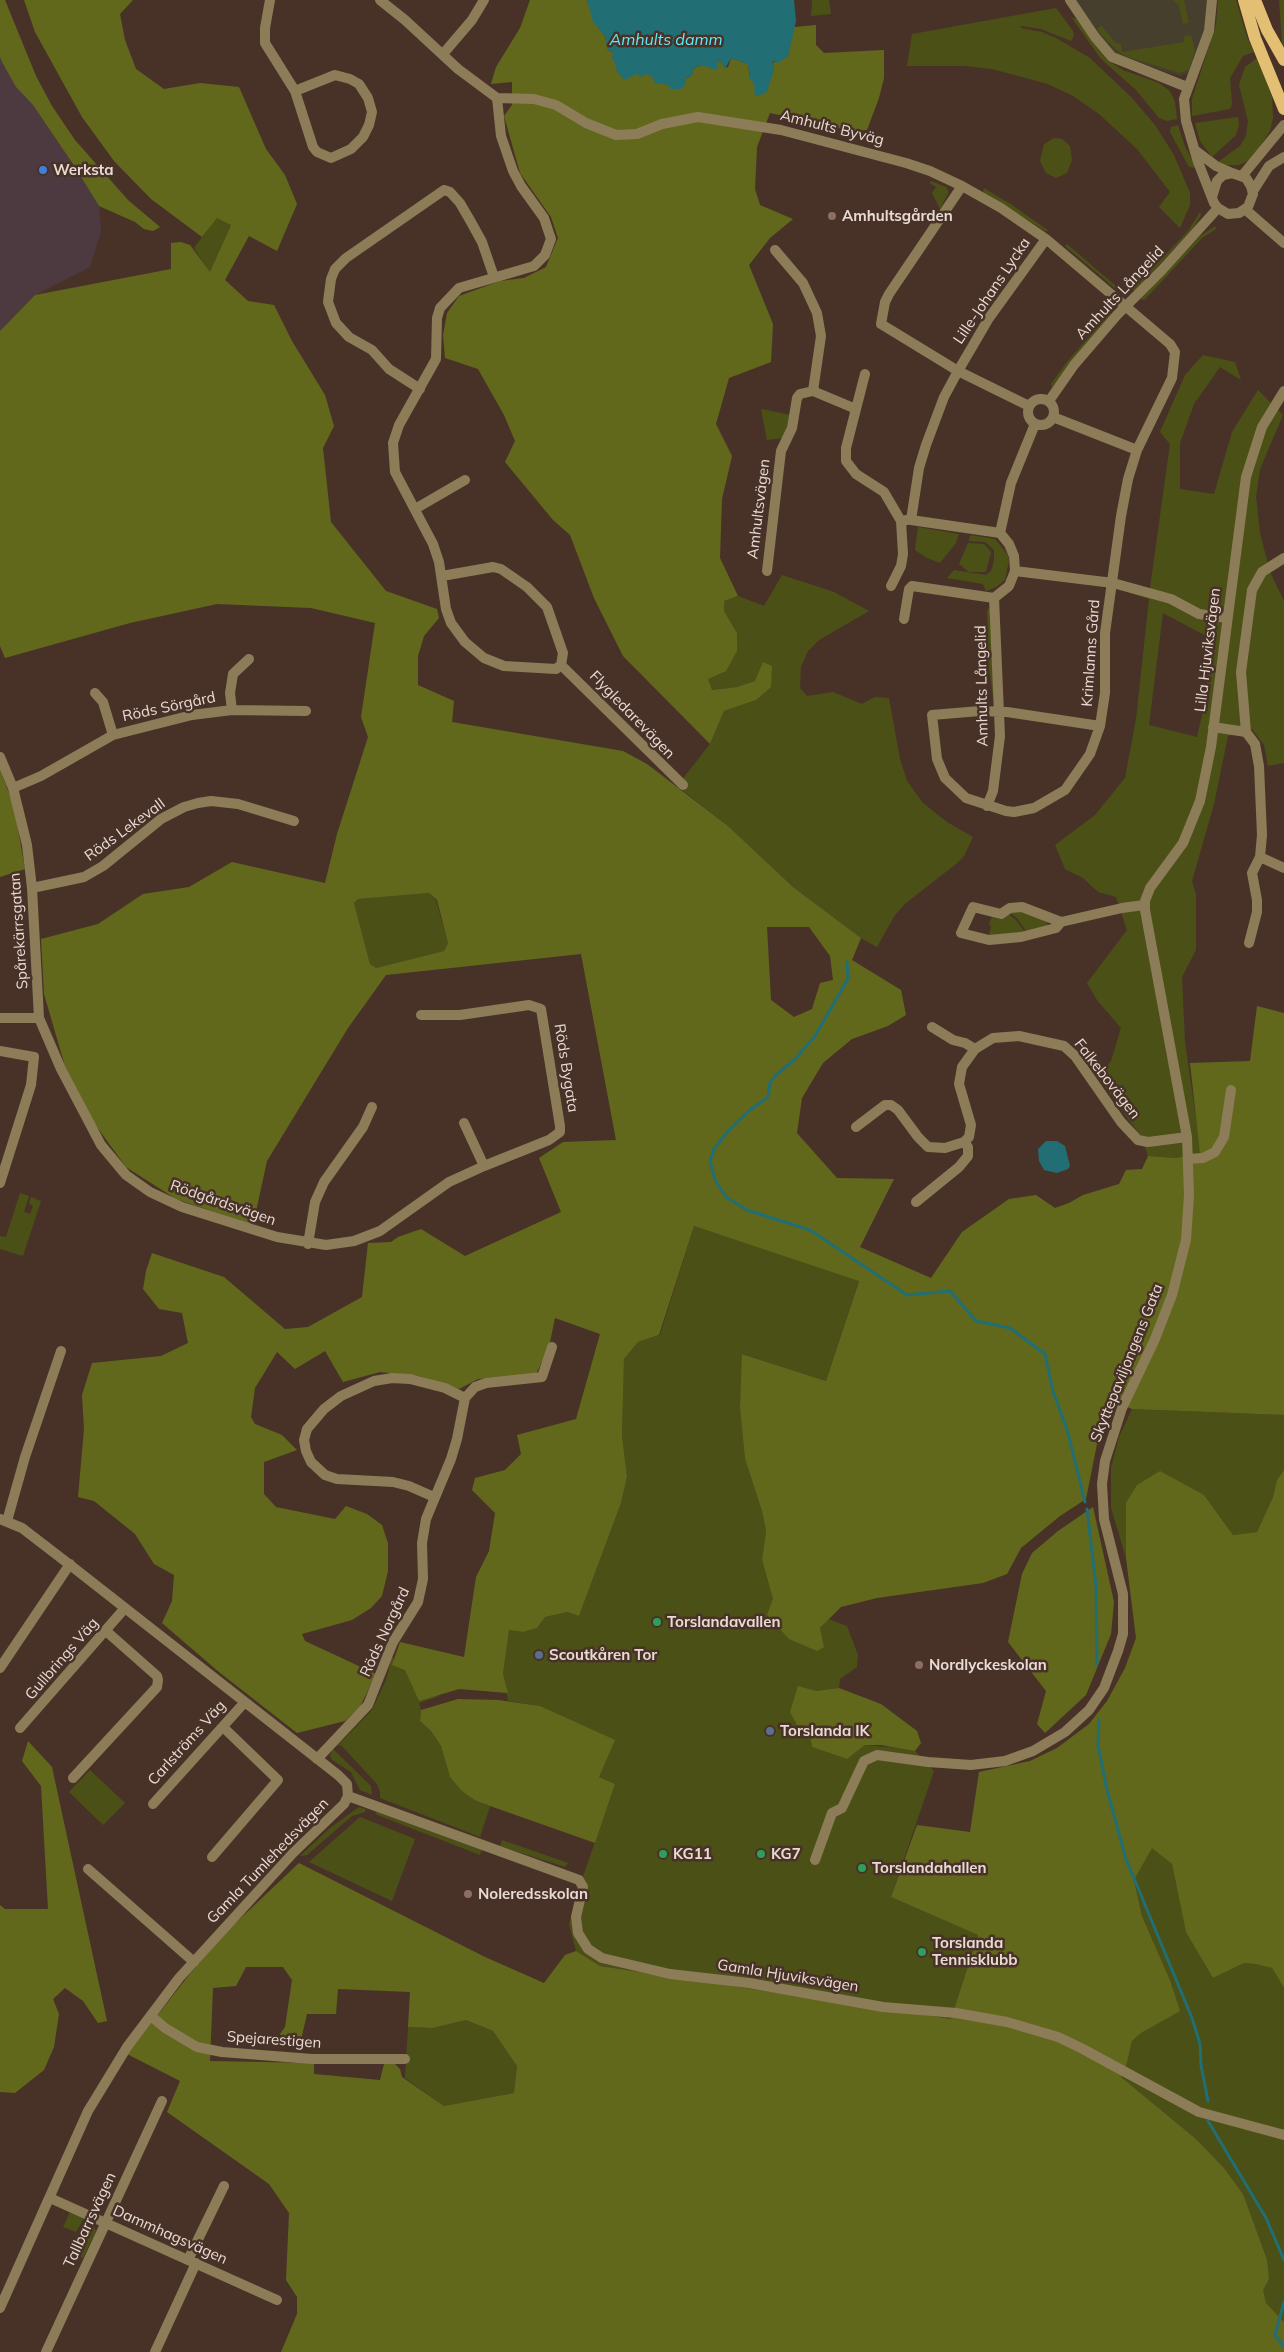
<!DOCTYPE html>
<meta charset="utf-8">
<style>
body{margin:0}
canvas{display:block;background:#483228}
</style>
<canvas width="1284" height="2352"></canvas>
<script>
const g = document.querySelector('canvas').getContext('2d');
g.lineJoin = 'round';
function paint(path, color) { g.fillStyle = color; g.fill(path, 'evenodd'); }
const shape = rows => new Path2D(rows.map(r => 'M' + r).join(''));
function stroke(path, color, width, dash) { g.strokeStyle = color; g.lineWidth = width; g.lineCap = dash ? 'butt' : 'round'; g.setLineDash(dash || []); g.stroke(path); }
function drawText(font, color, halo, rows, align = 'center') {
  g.font = font + ' Mulish,sans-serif'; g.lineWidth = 5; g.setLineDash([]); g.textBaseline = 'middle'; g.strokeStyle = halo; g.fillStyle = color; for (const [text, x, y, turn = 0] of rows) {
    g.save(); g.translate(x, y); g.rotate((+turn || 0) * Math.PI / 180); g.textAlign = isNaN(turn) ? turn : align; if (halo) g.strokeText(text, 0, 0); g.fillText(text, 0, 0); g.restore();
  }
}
paint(shape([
 [1074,0,1208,0,1207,24,1190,73,1180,76,1121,57,1107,46]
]), '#463f2d');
paint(shape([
 [0,57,16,87,33,105,75,167,99,206,101,231,90,267,35,295,0,331]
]), '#4d3940');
paint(shape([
 [812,0,829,0,831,14,811,16],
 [1173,0,1184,0,1189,23,1183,24,1179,6],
 [1218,0,1236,0,1247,37,1254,52,1243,56,1230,78,1232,104,1230,109,1192,116,1192,99,1216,25],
 [1279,0,1284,0,1284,47,1282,44],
 [1056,8,1073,31,1074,36,1071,41,1041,29,1021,26,1021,28,1042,32,1056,38,1090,58,1132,98,1155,125,1174,155,1190,193,1190,205,1180,228,1159,207,1170,192,1137,149,1099,114,1073,96,1048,84,992,69,965,66,907,66,912,34],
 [1072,18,1077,19,1110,62,1123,70,1159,83,1170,91,1175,102,1177,119,1167,121,1159,118,1136,90,1101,59],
 [1101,25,1116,43,1121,44,1122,52,1184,42,1184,36,1191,35,1195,50,1189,70,1179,73,1128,57,1120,53,1099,33,1097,29],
 [1257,58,1272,97,1273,118,1270,131,1252,159,1239,165,1225,165,1218,162,1240,146,1246,136,1248,121,1239,85,1245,67],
 [1238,117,1239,125,1236,135,1212,157,1200,141,1195,123],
 [1178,125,1184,144,1196,168,1189,167,1170,132,1171,127],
 [1054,138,1062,139,1070,146,1072,160,1067,173,1056,178,1046,173,1040,161,1044,144],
 [931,181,946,187,949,192,940,209,932,193,936,187,930,183],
 [984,188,1012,205,1049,231,1045,231,983,192],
 [1200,212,1201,215,1194,227,1134,292,1133,289,1188,231],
 [217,217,231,225,210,273,194,248],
 [1215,226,1216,229,1202,238,1150,294,1144,300,1140,299,1200,236],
 [1067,244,1117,287,1117,290,1065,246],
 [1110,313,1112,314,1052,387,1051,384,1066,363],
 [1203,355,1235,362,1241,380,1220,367,1194,404,1180,443,1180,489,1214,494,1232,432,1258,390,1283,415,1260,469,1256,497,1260,533,1270,572,1284,601,1284,763,1268,766,1264,745,1252,729,1228,736,1214,804,1192,881,1196,894,1196,950,1182,977,1185,1042,1201,1153,1176,1158,1148,1156,1142,1138,1098,1077,1111,1061,1121,1028,1097,1000,1087,983,1127,930,1116,897,1098,892,1083,878,1065,869,1055,845,1095,815,1125,778,1136,719,1149,599,1127,592,1149,595,1170,444,1160,432,1185,375],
 [1163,613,1210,638,1206,697,1197,737,1149,725],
 [761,409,791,415,791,420,782,438,767,440],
 [918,527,959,534,956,543,940,563,927,558,915,550],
 [970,535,995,539,1008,555,1009,560,1005,580,996,587,986,591,983,584,947,578,954,570,986,575,991,571,994,561,994,550,985,542,969,541],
 [968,543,984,544,991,552,986,572,969,572,959,564],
 [782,575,834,592,869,611,819,640,808,651,801,667,800,688,807,696,833,692,862,704,875,697,889,698,900,759,907,781,923,803,947,822,973,837,964,856,956,864,906,903,895,915,877,947,861,938,793,887,728,826,677,786,710,744,724,711,756,700,755,681,737,687,711,690,708,679,737,633,724,611,724,601,738,596,764,606],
 [990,607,995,697,993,697,989,668,987,610],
 [429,893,436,900,448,943,444,951,376,968,370,964,354,903,358,899],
 [1017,910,1046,921,1049,927,1028,934,1017,918,1010,913],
 [1008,914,1016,920,1026,934,988,937,991,927,989,923,992,917,999,919],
 [20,1193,29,1196,24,1212,30,1214,33,1206,29,1204,31,1197,41,1201,23,1256,0,1249,0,1236,6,1237],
 [694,1226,859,1280,826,1381,743,1354,740,1408,745,1459,762,1511,766,1532,762,1560,773,1599,824,1647,820,1629,828,1619,847,1626,858,1655,857,1667,840,1679,839,1688,816,1691,803,1725,809,1731,812,1747,847,1759,865,1745,899,1748,915,1751,934,1771,891,1897,978,1935,951,2019,600,1966,576,1951,569,1924,578,1891,615,1784,599,1777,540,1706,508,1701,503,1674,509,1630,523,1632,537,1628,545,1617,569,1612,579,1616,621,1503,627,1477,622,1435,624,1359,638,1342,660,1335],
 [1132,1409,1284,1415,1284,1470,1277,1480,1273,1497,1257,1532,1233,1535,1204,1495,1126,1503,1126,1558,1111,1508,1111,1468,1119,1437],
 [392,1657,431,1686,439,1696,419,1703,421,1710,420,1721,431,1731,441,1746,450,1777,475,1801,490,1806,480,1837,380,1798,380,1792,377,1784,341,1745,337,1746,372,1710,386,1680],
 [333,1749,371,1786,372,1795,360,1790,351,1772,332,1760,330,1755],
 [90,1770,125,1803,103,1825,69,1792],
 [359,1807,366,1809,365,1812,352,1816,307,1855,300,1856,330,1828],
 [377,1812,482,1850,480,1855,375,1814],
 [360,1817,415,1839,392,1901,309,1862],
 [502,1840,568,1863,565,1867,500,1846],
 [1152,1847,1172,1864,1186,1931,1213,1978,1244,1963,1255,1964,1272,1968,1284,1988,1284,2322,1266,2303,1262,2290,1269,2279,1243,2194,1224,2168,1196,2139,1121,2077,1126,2067,1132,2041,1141,2033,1179,2010,1170,1980,1142,1916,1134,1880],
 [466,2020,493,2031,517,2066,514,2093,444,2106,405,2078,408,2027,433,2028],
 [70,2212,84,2218,76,2232,63,2227],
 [86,2219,92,2222,96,2231,83,2258,78,2256,90,2233,82,2229]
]), '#4b5016');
paint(shape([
 [0,0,5,0,36,76,52,106,75,140,128,200,160,227,153,231,144,229,135,222,99,206,75,167,33,105,16,87,2,62,0,57],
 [24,0,133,0,120,14,125,40,136,69,164,89,200,83,239,87,266,149,285,175,297,204,277,251,249,236,225,280,248,301,274,305,292,341,325,395,334,426,323,448,331,522,386,591,437,609,439,618,424,636,418,656,418,685,454,701,452,722,623,751,647,764,728,826,793,887,861,938,852,960,901,990,906,1015,888,1026,852,1039,823,1063,802,1098,797,1133,837,1178,894,1179,860,1247,931,1278,962,1232,1009,1199,1036,1195,1055,1208,1069,1203,1083,1195,1119,1184,1126,1170,1142,1169,1148,1156,1176,1158,1200,1153,1190,1063,1250,1061,1257,1006,1284,1013,1284,1415,1132,1409,1112,1400,1097,1444,1086,1499,1060,1516,1021,1548,1007,1574,983,1583,877,1598,841,1607,820,1628,824,1647,817,1651,789,1639,767,1615,773,1599,762,1560,766,1531,762,1511,745,1459,740,1408,742,1354,826,1381,859,1281,694,1226,659,1335,638,1342,624,1359,622,1435,627,1477,621,1503,579,1616,568,1612,545,1617,537,1628,523,1632,509,1630,503,1674,508,1693,459,1689,419,1701,405,1670,392,1665,400,1642,464,1657,476,1577,489,1551,495,1513,472,1490,475,1478,505,1470,521,1454,517,1435,576,1419,600,1334,555,1318,549,1347,536,1374,478,1379,459,1389,419,1376,380,1372,343,1382,325,1351,295,1369,277,1352,255,1388,251,1417,255,1424,282,1435,297,1450,264,1462,264,1494,276,1507,335,1519,346,1506,367,1514,382,1525,388,1543,388,1571,382,1596,371,1608,352,1620,302,1634,305,1641,376,1674,360,1707,345,1721,297,1733,219,1672,162,1623,172,1601,174,1575,154,1564,135,1534,94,1501,78,1497,84,1429,82,1395,92,1363,161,1356,188,1343,182,1313,159,1309,143,1289,146,1271,152,1253,224,1277,285,1329,308,1327,362,1297,368,1243,391,1242,398,1237,421,1229,465,1256,561,1212,539,1158,563,1142,616,1140,581,954,386,975,348,1028,267,1161,253,1225,176,1199,126,1167,94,1123,65,1066,44,994,41,939,98,924,143,894,189,887,232,862,325,883,337,834,368,737,361,717,375,623,311,608,217,604,130,623,5,658,0,646,0,331,35,295,171,269,171,243,181,242,190,245,210,272,231,225,217,218,202,237,151,199,114,161,82,117,35,32],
 [429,893,437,900,448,943,444,951,376,968,370,964,354,903,358,899],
 [767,927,809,927,830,956,833,980,820,983,812,1009,794,1017,771,1000],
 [530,0,587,0,596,25,605,36,608,50,614,53,614,60,637,74,646,73,669,85,691,76,694,68,702,65,717,63,720,60,725,68,728,67,731,58,748,64,750,79,769,80,774,69,772,63,788,56,794,27,816,25,816,45,824,53,884,50,884,78,879,98,867,130,854,131,770,113,757,147,755,189,760,205,793,219,770,238,749,265,773,324,771,362,729,378,716,424,732,456,722,499,720,558,738,596,724,601,724,611,737,633,737,651,726,671,708,679,712,690,737,687,755,681,763,662,772,666,771,687,756,700,724,711,710,744,623,656,594,598,570,535,553,520,505,462,515,441,504,415,478,369,445,358,443,335,447,313,459,296,500,281,524,278,546,267,558,238,551,217,520,173,504,116,512,105,512,82,491,84,496,67,520,28],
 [0,770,14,806,25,869,0,877],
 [1284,1470,1284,1988,1272,1968,1255,1964,1244,1963,1213,1978,1186,1932,1172,1864,1152,1848,1134,1880,1142,1916,1170,1980,1180,2011,1141,2033,1132,2041,1126,2067,1121,2077,1196,2139,1224,2168,1243,2194,1267,2260,1269,2279,1263,2290,1266,2303,1284,2322,1284,2352,281,2352,297,2314,297,2297,286,2280,289,2213,269,2184,167,2112,180,2081,127,2054,189,1975,226,1932,299,1863,485,1957,544,1983,565,1955,576,1951,600,1966,951,2019,978,1935,891,1897,917,1825,970,1832,979,1772,1030,1761,1057,1748,1089,1724,1107,1701,1125,1668,1136,1638,1126,1558,1126,1503,1137,1485,1160,1471,1204,1495,1233,1535,1257,1532,1273,1497,1277,1480],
 [246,1967,283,1967,292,1980,285,2027,280,2034,283,2038,301,2040,307,2014,336,2014,338,1989,410,1992,408,2027,433,2028,466,2020,493,2031,517,2066,514,2093,444,2106,402,2077,400,2069,395,2064,384,2064,380,2080,314,2074,314,2063,210,2061,213,1988,236,1986],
 [1093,1507,1114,1602,1111,1634,1086,1695,1045,1733,1037,1724,1046,1691,1008,1642,1022,1574,1032,1553,1058,1531],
 [798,1686,816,1691,839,1688,881,1704,917,1731,921,1743,915,1751,881,1745,865,1745,847,1759,812,1747,809,1731,803,1725,797,1725,790,1712],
 [458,1699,498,1700,540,1706,615,1740,599,1777,615,1784,595,1843,476,1801,462,1791,450,1777,441,1746,431,1731,420,1721,421,1710],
 [28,1741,52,1767,107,2021,98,2023,83,2001,65,1988,53,1999,59,2014,54,2047,44,2070,15,2093,0,2092,0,1905,5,1909,48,1909,41,1786,22,1761]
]), '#61681c');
paint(shape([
 [587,0,794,0,796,21,788,56,778,63,774,61,772,63,774,69,767,92,755,97,754,83,750,79,748,64,731,58,725,69,720,60,717,63,718,68,715,70,702,65,694,68,691,76,686,78,686,84,681,89,670,89,669,85,655,83,652,77,646,73,643,77,637,74,624,80,617,71,614,60,611,59,614,53,608,50,605,36,593,22],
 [1046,1141,1057,1141,1065,1146,1070,1166,1068,1169,1057,1173,1044,1170,1039,1161,1038,1149]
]), '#216e75');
stroke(shape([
 [847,962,848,979,815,1036,795,1059,775,1076,770,1083,768,1097,750,1110,729,1130,714,1149,710,1161,715,1180,726,1197,747,1210,810,1230,907,1295,950,1291,976,1321,1010,1328,1045,1354,1053,1391,1068,1433,1085,1502],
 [1087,1509,1096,1586,1097,1664],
 [1099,1720,1098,1745,1107,1790,1126,1859,1192,2018,1200,2044,1201,2065,1208,2101],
 [1208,2121,1266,2218,1284,2260],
 [1284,2302,1275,2335,1284,2347]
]), '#216e75', 3);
stroke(shape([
 [270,0,265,28,265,43,295,91,313,147,317,152,331,158,351,149,363,137,369,125,372,112,368,98,359,84,350,79,335,75,295,91],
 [380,0,405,20,458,69,497,98,501,136,513,171,521,186,544,218,551,239,545,255,534,266,459,288,440,308,437,318,436,359,399,425,393,443,395,472,433,544,439,562,446,609,451,623,465,642,484,658,504,666,556,669,561,665,563,653,547,607,527,587,501,569,493,567,442,576],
 [1070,0,1095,37,1112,57,1187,87],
 [443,54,472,20,484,0],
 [497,98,534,99,556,105,586,123,616,135,637,134,662,124,698,117,781,130,906,163,930,171,962,186,1001,208,1046,239,1170,344,1175,352,1172,378,1137,450],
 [1196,151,1216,166,1232,173],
 [1242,176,1284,125],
 [962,186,889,294,885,302,881,324,958,371,944,397,926,445,919,468,911,520,1000,533],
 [1253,191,1269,166,1284,157],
 [1212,197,1217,181,1223,175,1232,173,1246,178,1251,186,1253,194,1248,207,1239,213,1228,214,1218,208,1214,203,1198,162,1186,121,1184,99,1209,31,1212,0],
 [1246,210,1284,243],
 [775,250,803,283,817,313,821,336,813,391],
 [865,374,846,448,846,461,856,474,884,492,901,521],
 [420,389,389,369,372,350,349,337,336,323,328,302,331,279,335,269,346,258,444,190,450,192,460,203,471,222,482,242,494,277],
 '1028 412a13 13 0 1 1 26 0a13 13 0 1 1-26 0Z',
 [1049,401,1074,365,1117,315,1162,270,1218,208],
 [1029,406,958,371,989,318,1046,239],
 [1053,417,1137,450,1128,479,1121,516,1105,633,1105,693,1100,726],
 [415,509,465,480],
 [767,571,781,451,792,428,797,398,800,394,813,391,856,409],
 [1015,571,1113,583,1171,599,1199,614,1227,618],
 [891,586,901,566,903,554,901,521,907,520],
 [994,598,1009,586,1015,571,1014,556,1009,544,1000,533,1011,483,1035,424],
 [904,619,909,589,912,586,994,598],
 [561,665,683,785],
 [95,693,103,702,113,735],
 [232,710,230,693,233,674,249,659],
 [980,711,1007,712,1100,726,1090,754,1065,790,1034,808,1014,812,1006,811,966,798,945,778,937,759,932,715,980,711],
 [1213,727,1246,732,1255,744,1259,766,1262,835,1260,857,1284,868],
 [1246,732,1241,672,1252,590,1262,572,1284,558],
 [0,757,13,788,27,845,32,888,39,1018],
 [13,788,41,776,113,735,192,715,232,710,306,711],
 [987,806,993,791,1000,736,994,598],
 [32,888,84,877,103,866,161,819,184,807,198,803,211,801,238,804,294,821],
 [1061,922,1056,928,1021,937,989,940,961,933,973,907,1001,914,1010,908,1022,907,1061,922,1122,908,1144,905],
 [1249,943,1257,912,1257,900,1252,873,1260,857],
 [0,1018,39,1018,61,1069,101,1145,126,1175,150,1192,182,1207,277,1237,326,1245,354,1241,380,1231,449,1182,484,1166,549,1140,560,1132,560,1126,541,1009,529,1005,460,1015,421,1015],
 [932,1027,953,1040,965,1043,975,1049],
 [0,1051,34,1057,31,1085,0,1183],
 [464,1123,484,1166],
 [856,1127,885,1105,891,1105,898,1110,918,1137,928,1147,945,1148,964,1142,969,1137,971,1125,959,1084,962,1067,975,1049,993,1038,1019,1036,1064,1046,1075,1056,1121,1122,1138,1140,1148,1142,1187,1137],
 [1188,1159,1203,1158,1215,1152,1224,1137,1231,1090],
 [916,1202,959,1167,968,1156,968,1147,964,1142],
 [308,1244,315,1202,324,1182,363,1127,372,1107],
 [434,1497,409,1486,393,1482,337,1479,325,1475,311,1462,306,1451,304,1440,307,1429,324,1409,341,1396,374,1381,392,1378,410,1379,445,1388,465,1398],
 [0,1519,22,1528,74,1568,338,1775,347,1784,348,1796,344,1804,293,1853,179,1978,127,2047,88,2111,0,2308],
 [7,1521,25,1457,61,1351],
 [0,1668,70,1564],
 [20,1728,125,1608],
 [317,1759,368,1705,393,1642,418,1602,423,1579,422,1543,426,1519,451,1459,457,1439,465,1398,475,1387,486,1383,542,1377,552,1347],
 [73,1778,157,1687,158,1680,157,1676,106,1631],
 [348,1796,579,1880,583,1887,576,1917,578,1933,588,1949,602,1958,670,1974,749,1983,883,2007,956,2013,1007,2022,1058,2037,1081,2048,1199,2112,1284,2135],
 [153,1804,244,1703],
 [212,1857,278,1780,223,1727],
 [815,1860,832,1813,842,1808,864,1761,877,1755,928,1762,971,1765,1005,1761,1033,1751,1065,1732,1089,1710,1104,1688,1118,1651,1123,1634,1123,1594,1104,1519,1102,1484,1105,1461,1122,1408,1155,1339,1172,1295,1186,1240,1189,1195,1187,1137,1145,910,1145,901,1150,888,1183,843,1200,801,1211,747,1246,477,1262,427,1284,391],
 [88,1869,194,1962],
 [151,2016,165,2028,197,2047,222,2052,312,2059,405,2059],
 [50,2198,277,2300],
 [188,2260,224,2186],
 [46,2352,162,2101],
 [155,2352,196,2263]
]), '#8d7c58', 10);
stroke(shape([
 [1244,0,1255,38,1284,109],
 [1255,0,1267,30,1284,60]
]), '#e3bf73', 12);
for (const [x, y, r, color] of [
 [43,170,5,"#3f7fe0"],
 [832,216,5,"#8d6e63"],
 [657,1622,5,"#2e9e5b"],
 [539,1655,5,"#5c6f8a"],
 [919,1665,5,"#8d6e63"],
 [770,1731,5,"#5c6f8a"],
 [663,1854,5,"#2e9e5b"],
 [761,1854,5,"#2e9e5b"],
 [862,1868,5,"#2e9e5b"],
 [468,1894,5,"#8d6e63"],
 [922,1952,5,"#2e9e5b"]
]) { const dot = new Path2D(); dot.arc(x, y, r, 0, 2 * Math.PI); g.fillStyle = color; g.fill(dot); stroke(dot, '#483228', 2); }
drawText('15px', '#e9dbd4', '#483228', [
 ["Amhults Byväg",832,128,14],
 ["Lille-Johans Lycka",992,291,-56],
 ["Amhults Långelid",1120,293,-47],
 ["Amhultsvägen",759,509,-83],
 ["Lilla Hjuviksvägen",1208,650,-83],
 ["Krimlanns Gård",1091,653,-86],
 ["Amhults Långelid",982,686,-91],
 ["Röds Sörgård",169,707,-12],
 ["Flygledarevägen",632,715,46],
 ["Röds Lekevall",125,830,-36],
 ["Spårekärrsgatan",19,931,-94],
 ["Röds Bygata",566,1068,81],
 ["Falkebovägen",1107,1079,52],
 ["Rödgårdsvägen",223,1203,19],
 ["Skyttepaviljongens Gata",1127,1363,-68],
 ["Röds Norgård",385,1632,-65],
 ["Gullbrings Väg",62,1659,-49],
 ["Carlströms Väg",187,1743,-48],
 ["Gamla Tumlehedsvägen",268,1861,-46],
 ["Gamla Hjuviksvägen",788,1976,9],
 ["Spejarestigen",274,2040,4],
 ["Tallbarrsvägen",90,2220,-65],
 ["Dammhagsvägen",170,2235,24]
]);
drawText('bold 15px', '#e9dbd4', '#483228', [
 ["Werksta",53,170],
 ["Amhultsgården",842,216],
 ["Torslandavallen",667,1622],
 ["Scoutkåren Tor",549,1655],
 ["Nordlyckeskolan",929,1665],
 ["Torslanda IK",780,1731],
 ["KG11",673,1854],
 ["KG7",771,1854],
 ["Torslandahallen",872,1868],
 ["Noleredsskolan",478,1894],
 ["Torslanda",932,1943],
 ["Tennisklubb",932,1960]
], 'left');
drawText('italic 16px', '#5eebf8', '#483228', [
 ["Amhults damm",666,40]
]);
</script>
